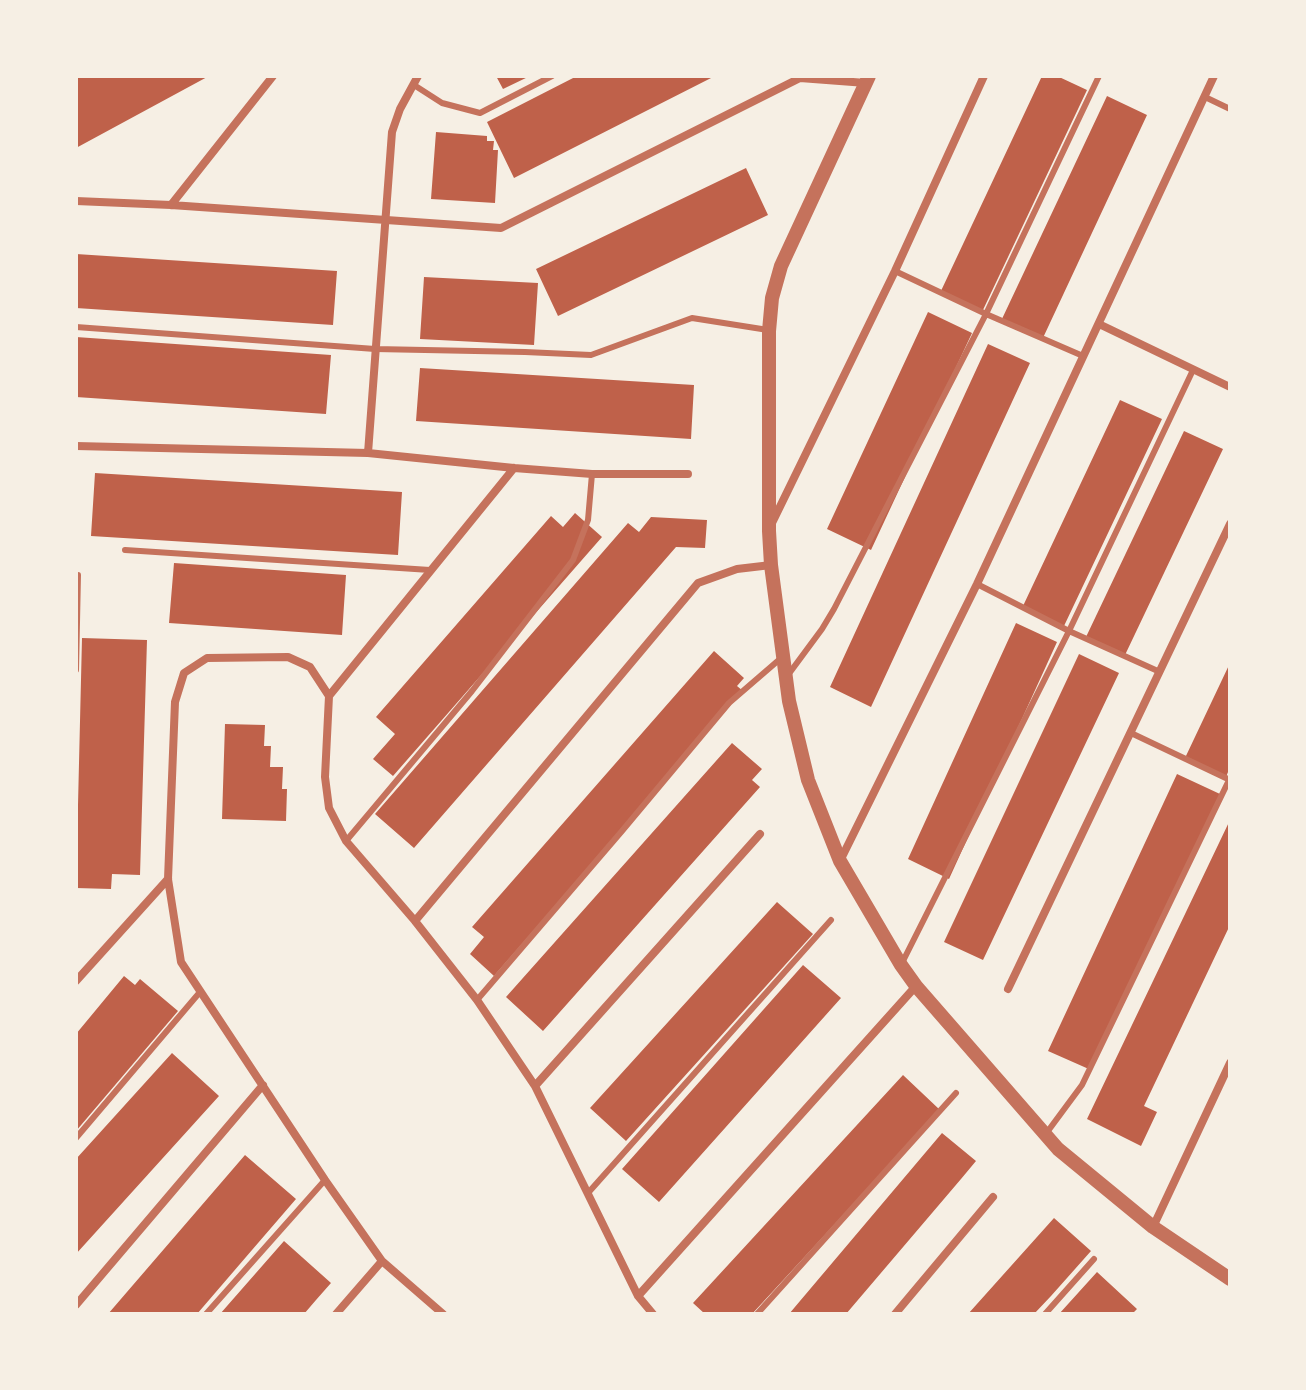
<!DOCTYPE html>
<style>
body{margin:0}
#map{position:relative;width:1306px;height:1390px;overflow:hidden;background:#f6efe4;font-family:"Work Sans",sans-serif}
canvas{display:block}
.frame{position:absolute;inset:0;border:78px solid #f6efe4;pointer-events:none}
</style>
<div id="map">
<canvas width="1306" height="1390"></canvas>
<div class="frame"></div>
</div>
<script>
const g = document.querySelector('canvas').getContext('2d');
g.lineJoin = 'round';
function paint(path, color) { g.fillStyle = color; g.fill(path, 'evenodd'); }
const shape = rows => new Path2D(rows.map(r => 'M' + r).join(''));
function stroke(path, color, width, dash) { g.strokeStyle = color; g.lineWidth = width; g.lineCap = dash ? 'butt' : 'round'; g.setLineDash(dash || []); g.stroke(path); }
paint(shape([
 [76,76,209,76,76,148],
 [496,76,530,76,503,89],
 [577,76,715,76,514,178,487,122],
 [1042,76,1057,76,1087,90,982,312,940,293],
 [1107,96,1147,115,1042,340,1001,321],
 [436,132,487,136,487,141,494,141,493,150,498,150,495,203,431,199],
 [746,168,768,215,558,316,536,269],
 [76,254,337,271,333,325,76,308],
 [424,277,538,283,534,345,420,339],
 [928,312,972,333,871,550,827,529],
 [76,337,331,355,326,414,76,397],
 [988,344,1030,363,871,707,830,687],
 [420,368,694,385,691,439,416,421],
 [1120,400,1162,419,1064,626,1023,606],
 [1184,431,1223,449,1125,655,1086,637],
 [95,473,402,492,398,555,91,536],
 [575,513,602,537,393,776,373,759,395,734,376,717,551,516,563,527],
 [651,517,707,520,705,548,676,547,414,848,375,814,628,523,639,532],
 [174,563,346,575,342,635,169,623],
 [1016,623,1057,642,949,879,908,859],
 [82,638,147,640,140,875,112,874,111,889,76,888],
 [714,651,744,678,737,686,743,691,494,976,470,954,484,937,472,927],
 [1079,654,1119,673,983,960,944,942],
 [1230,663,1230,767,1226,777,1185,758],
 [225,724,265,725,264,746,271,746,270,767,283,767,282,789,287,789,286,821,222,819],
 [732,743,762,769,752,780,760,787,543,1031,506,997],
 [1177,774,1220,794,1091,1070,1048,1051],
 [1230,820,1230,925,1144,1106,1157,1112,1141,1146,1087,1119],
 [777,902,813,934,626,1141,590,1108],
 [803,965,841,998,659,1202,622,1169],
 [124,976,135,985,140,979,178,1011,76,1131,76,1034],
 [172,1053,219,1096,76,1254,76,1159],
 [903,1075,940,1110,752,1314,705,1314,693,1303],
 [942,1133,976,1161,961,1179,846,1314,789,1314],
 [245,1155,296,1199,252,1250,197,1314,108,1314],
 [1054,1218,1091,1251,1051,1296,1034,1314,968,1314],
 [284,1241,331,1283,316,1300,304,1314,220,1314],
 [1097,1272,1137,1309,1132,1314,1059,1314]
]), '#bf614a');
stroke(shape([
 [414,85,442,103,480,113,552,76],
 [1205,97,1230,109],
 [895,271,986,314,1083,356],
 [76,327,375,349,525,352,591,355,692,318,768,330],
 [125,550,430,570],
 [977,584,1069,631,1160,672],
 [76,670,78,575],
 [788,675,822,629,834,609,986,314,1099,76],
 [1131,733,1230,780],
 [346,841,472,691,573,560,588,520,592,474],
 [902,963,1069,631,1193,370],
 [477,1000,622,831,729,703,780,659],
 [1045,1135,1082,1085,1230,778],
 [76,1138,200,992],
 [588,1193,831,920],
 [206,1314,325,1180],
 [757,1314,956,1093],
 [1045,1314,1094,1259]
]), '#c5725c', 6);
stroke(shape([
 [76,201,171,205,501,228,800,78,866,83],
 [171,205,273,76],
 [1099,324,1230,387],
 [76,446,368,453,514,468,592,474,688,474],
 [368,453,392,132,400,109,418,76],
 [772,523,895,271,984,76],
 [329,696,514,468],
 [840,861,977,584,1214,76],
 [415,921,698,583,737,569,771,565],
 [76,981,168,879],
 [1008,989,1230,524],
 [535,1086,760,834],
 [1153,1227,1230,1063],
 [638,1296,916,986],
 [76,1305,263,1085],
 [336,1314,382,1261],
 [443,1314,382,1261,325,1180,181,962,168,879,175,702,184,673,207,658,288,657,310,667,329,696,325,777,329,808,346,841,415,921,477,1000,535,1086,638,1296,653,1314],
 [895,1314,993,1197]
]), '#c5725c', 8);
stroke(shape([
 [869,76,781,266,772,298,769,331,769,531,771,565,789,701,808,780,840,861,901,965,916,986,1058,1149,1153,1227,1230,1279]
]), '#c5725c', 14);
</script>
